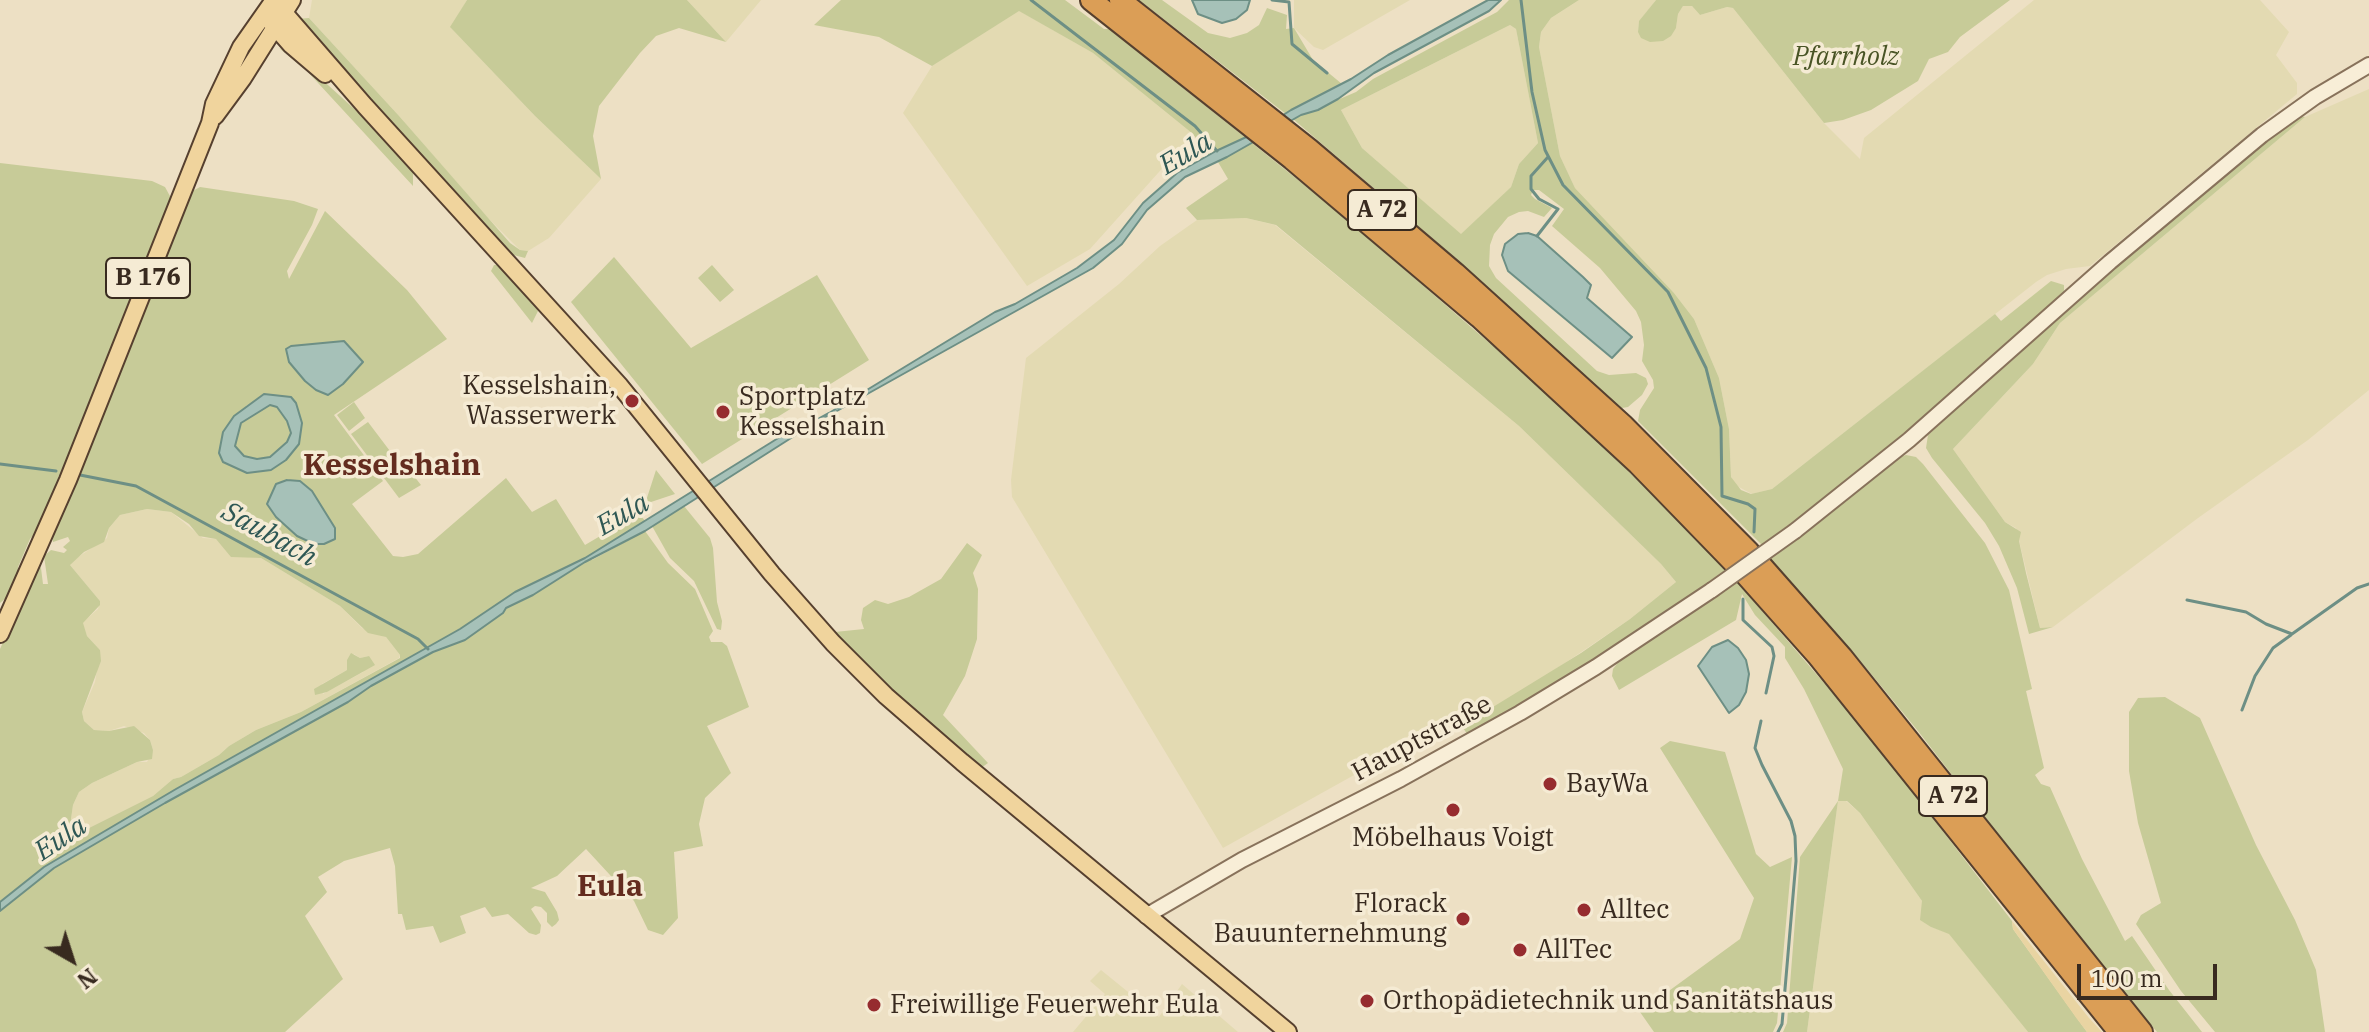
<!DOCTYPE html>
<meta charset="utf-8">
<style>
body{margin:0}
#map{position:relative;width:2369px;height:1032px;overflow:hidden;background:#ede0c4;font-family:"IBM Plex Serif",serif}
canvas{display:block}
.north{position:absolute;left:32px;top:920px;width:80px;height:80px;-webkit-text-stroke:6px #f5ebd4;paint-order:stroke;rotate:141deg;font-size:22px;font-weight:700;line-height:32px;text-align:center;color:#382a1f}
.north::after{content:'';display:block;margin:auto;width:28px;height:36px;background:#382a1f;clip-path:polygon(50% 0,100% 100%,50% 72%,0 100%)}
.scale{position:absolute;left:2077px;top:964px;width:140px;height:36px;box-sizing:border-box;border:4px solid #382a1f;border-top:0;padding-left:10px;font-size:24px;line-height:28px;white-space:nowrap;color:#382a1f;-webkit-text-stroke:6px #f5ebd4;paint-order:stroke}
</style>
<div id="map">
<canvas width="2369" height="1032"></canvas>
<div class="north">N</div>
<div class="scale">100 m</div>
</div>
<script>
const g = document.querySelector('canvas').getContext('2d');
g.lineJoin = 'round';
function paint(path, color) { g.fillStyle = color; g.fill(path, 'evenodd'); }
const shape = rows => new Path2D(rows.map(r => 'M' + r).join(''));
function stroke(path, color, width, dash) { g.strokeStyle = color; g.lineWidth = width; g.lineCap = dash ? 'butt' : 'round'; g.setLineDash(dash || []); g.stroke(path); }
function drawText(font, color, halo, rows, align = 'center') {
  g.font = font + ' "IBM Plex Serif",serif'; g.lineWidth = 7; g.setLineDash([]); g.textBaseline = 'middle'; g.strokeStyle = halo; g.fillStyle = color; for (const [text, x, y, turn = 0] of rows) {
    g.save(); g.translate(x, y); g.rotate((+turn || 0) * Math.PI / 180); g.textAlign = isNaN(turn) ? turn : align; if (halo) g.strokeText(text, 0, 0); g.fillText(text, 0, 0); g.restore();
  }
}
paint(shape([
 [312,0,467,0,451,28,535,116,601,179,549,238,528,251,520,250,480,210,400,117,309,18],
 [687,0,761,0,726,42],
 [1294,0,1410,0,1323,50,1314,47,1294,28],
 [1579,0,1656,0,1639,22,1638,32,1676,28,1678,14,1683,6,1692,6,1700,15,1727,7,1733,8,1824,123,1860,159,1864,138,2034,0,2260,0,2289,32,2276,55,2297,83,2297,94,2090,266,2066,269,2047,275,2036,282,1772,489,1752,494,1735,485,1731,477,1729,429,1719,378,1694,319,1674,293,1575,188,1560,156,1539,47,1541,32,1551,18],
 [1018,10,1093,53,1193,134,1090,249,1027,286,903,113,932,66],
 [1510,25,1516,29,1538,143,1519,164,1511,187,1461,235,1362,148,1341,110],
 [2369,89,2369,390,2308,440,2198,518,2053,627,2040,628,2016,528,2005,522,1953,449,2033,364,2060,323,2305,117],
 [1246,218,1275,225,1519,426,1661,564,1676,582,1630,619,1528,688,1462,726,1444,725,1223,848,1012,497,1011,480,1026,358,1119,284,1160,246,1197,220],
 [147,509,171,512,203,538,216,539,249,557,261,558,340,606,362,628,386,637,400,655,399,658,301,712,256,730,229,746,219,755,181,777,173,779,153,796,79,833,71,819,73,805,79,792,92,783,137,762,147,762,153,750,150,740,144,733,124,726,109,731,94,730,84,721,82,712,95,682,100,650,87,636,82,623,98,609,100,601,70,565,72,561,107,538,109,528,120,515],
 [354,654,360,658,369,656,363,672,323,694,322,684,347,670],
 [1838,801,1846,801,1860,813,1922,901,1931,927,1949,933,2028,1032,1807,1032],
 [1101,970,1159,1017,1182,984,1238,1032,1073,1032,1105,994,1090,981]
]), '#e3dab2');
paint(shape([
 [467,0,687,0,726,42,679,28,656,36,640,53,599,106,593,136,601,179,535,116,450,27],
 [841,0,1065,0,1104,29,1109,29,1246,138,1208,155,1193,134,1093,53,1019,11,932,66,879,37,814,25],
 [1139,0,1162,0,1208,33,1230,38,1247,33,1259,25,1267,8,1287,15,1286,29,1294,28,1313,60,1342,84,1286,114],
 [1509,0,1579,0,1551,18,1541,32,1539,47,1560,156,1575,188,1674,293,1694,319,1719,378,1729,429,1731,477,1741,490,1751,494,1772,489,1995,314,2001,321,2051,281,2064,285,2064,296,1902,437,1836,490,1762,545,1638,421,1640,410,1654,388,1653,380,1642,361,1644,345,1641,322,1636,311,1600,268,1552,226,1564,209,1539,190,1533,190,1531,195,1535,199,1552,208,1544,217,1528,211,1519,212,1508,217,1494,234,1490,245,1489,266,1496,278,1597,371,1609,375,1636,373,1646,378,1648,384,1642,395,1628,407,1622,408,1617,405,1454,257,1293,119,1356,92,1373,79,1497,12],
 [1510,25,1516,29,1538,143,1519,164,1511,187,1461,234,1362,148,1341,110],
 [1656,0,2010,0,1960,37,1948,52,1929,59,1918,81,1871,110,1843,120,1824,123,1733,8,1727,7,1700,15,1692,6,1683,6,1678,14,1676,28,1671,36,1663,41,1650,42,1641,38,1638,32,1639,21],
 [309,18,400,117,510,243,520,250,528,251,525,258,510,254,296,19],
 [279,48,296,56,361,115,413,168,413,186,307,71],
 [2297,115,2305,117,2060,323,2033,364,1953,449,2005,522,2021,532,2019,541,2026,573,2040,628,2053,627,2029,634,2017,588,1999,546,1985,523,1932,458,1926,448,1928,435,2122,259],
 [1252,143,1338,212,1523,372,1604,447,1727,569,1706,584,1706,586,1594,662,1467,734,1462,726,1581,653,1630,619,1676,582,1661,564,1519,426,1276,225,1246,218,1197,220,1186,208,1228,179,1218,162],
 [0,163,152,181,165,187,171,198,41,526,30,539,18,567,18,579,11,594,0,603],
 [200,187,294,201,318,209,312,225,287,271,289,279,325,211,407,290,447,339,334,415,383,481,352,504,393,556,403,557,418,554,506,478,532,512,556,499,585,545,639,513,645,521,585,558,592,560,645,531,668,563,695,589,713,631,709,637,711,642,722,642,727,646,749,707,707,726,731,773,705,798,699,824,703,846,674,852,678,918,663,935,648,930,634,901,586,849,557,876,531,888,545,892,557,912,559,920,556,924,552,927,547,922,547,913,541,907,535,906,531,909,541,925,540,933,536,935,529,933,508,914,492,917,485,907,460,916,466,933,440,943,433,926,406,930,402,914,398,914,395,866,390,848,344,861,318,877,327,892,305,916,343,979,285,1032,0,1032,0,649,38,565,41,568,43,584,48,584,44,556,51,550,64,553,67,550,63,547,70,541,68,537,53,542,52,533,71,494,77,471,116,385,189,193],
 [296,403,286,460,223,462,247,405],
 [299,481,312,491,335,528,314,544,297,536,276,517],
 [147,509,171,512,189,524,199,536,216,539,231,557,261,558,340,606,368,633,386,637,400,655,400,658,301,712,256,730,229,746,219,755,181,777,173,779,153,796,79,833,71,819,73,805,79,792,92,783,137,762,152,759,153,750,150,740,134,726,109,731,94,730,84,721,82,712,101,661,100,650,87,636,83,623,100,605,100,601,70,565,84,552,104,542,109,528,120,515],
 [614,257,691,348,817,275,869,360,702,464,571,302],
 [494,265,500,265,533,302,538,311,532,323,491,271],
 [712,265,734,290,720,302,698,278],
 [354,402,365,418,349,431,337,415],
 [270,405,277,407,287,421,291,433,287,442,270,457,257,459,244,456,235,446,241,423],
 [368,422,396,459,399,457,421,485,399,498,351,434],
 [1906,455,1916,457,1923,464,1985,543,2009,590,2032,689,2026,691,2044,768,2035,775,2041,784,2050,787,2082,859,2125,941,2132,936,2169,990,2202,1032,2157,1032,2059,913,1918,731,1858,658,1769,559,1897,458],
 [656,470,675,494,645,504],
 [684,506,710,538,713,548,717,602,722,621,721,630,717,629,694,581,670,558,652,526],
 [967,543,982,555,973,573,978,589,977,639,965,676,943,715,988,763,981,768,929,725,866,665,835,632,864,629,861,620,863,608,875,600,888,604,909,597,941,579],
 [1737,582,1868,734,2012,921,2013,929,2087,1032,2028,1032,1949,934,1931,927,1920,920,1922,901,1860,813,1847,801,1838,801,1807,1032,1783,1032,1787,1023,1800,857,1838,801,1843,769,1804,689,1785,658,1785,647,1755,615,1742,594,1736,620,1619,690,1612,676,1613,669,1623,656],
 [351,653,360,658,369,656,375,665,327,692,315,695,314,689,347,670,347,660],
 [2165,697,2200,718,2256,845,2295,920,2316,970,2325,1032,2215,1032,2181,991,2136,924,2141,915,2161,903,2138,823,2129,771,2129,712,2138,698],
 [1670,741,1725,752,1756,854,1770,867,1792,857,1777,1023,1773,1032,1654,1032,1640,1012,1740,939,1754,898,1660,748]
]), '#c7cb98');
paint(shape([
 [2012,921,2089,1018,2102,1032,2087,1032,2077,1019,2013,929]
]), '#e9d4a2');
const water = shape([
 [1192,0,1250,0,1247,10,1236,19,1222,23,1198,14,1192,0],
 [1488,0,1501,0,1489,11,1374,73,1338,99,1318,110,1301,115,1227,157,1185,177,1147,210,1122,244,1093,268,810,426,645,531,585,562,533,595,506,608,503,613,465,640,433,652,371,686,348,702,165,803,54,868,0,911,0,902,44,867,176,789,460,629,515,592,585,558,796,427,809,424,829,413,995,312,1015,304,1077,268,1114,240,1143,203,1177,173,1216,151,1255,133,1291,110,1351,79,1388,55,1488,0],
 [1528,233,1537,236,1583,277,1591,285,1587,298,1632,337,1612,358,1508,271,1502,255,1505,244,1518,234,1528,233],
 [344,341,363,362,343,384,328,395,316,390,305,381,289,362,286,349,291,346,344,341],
 [264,394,291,397,296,403,302,423,299,444,286,460,271,470,247,473,223,462,219,453,223,432,234,416,264,394],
 [270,405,277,407,287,421,291,433,287,442,270,457,257,459,244,456,235,446,241,423,270,405],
 [287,480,300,481,312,491,335,528,335,539,324,544,314,544,297,536,276,517,267,504,276,484,287,480],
 [1728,640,1738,648,1746,660,1749,674,1746,692,1739,705,1729,713,1698,666,1712,647,1728,640]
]);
paint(water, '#a6c1b8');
stroke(water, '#6d8f85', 2);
stroke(shape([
 [1031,0,1195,126,1217,151],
 [1272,0,1289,2,1292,44,1327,73],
 [1521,0,1532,92,1545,150,1563,185,1668,292,1706,368,1721,427,1722,496,1748,504,1755,509,1754,532],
 [1537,236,1558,209,1539,199,1531,189,1531,176,1548,157],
 [0,464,56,471],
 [80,475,136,486,418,639,428,649],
 [1743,599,1743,620,1772,647,1774,656,1766,693],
 [2187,600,2246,612,2266,624,2292,634,2357,588,2369,584],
 [2242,710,2255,676,2273,648,2291,635],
 [1761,721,1755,748,1762,765,1791,821,1795,836,1796,861,1782,1024,1778,1032]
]), '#6d8f85', 3);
const minor = shape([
 [1795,531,1909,440,2110,262,2262,135,2315,97,2369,65],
 [1146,916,1242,860,1401,779,1520,713,1596,667,1712,590]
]);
const major = shape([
 [273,0,365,106,620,386,772,574,833,643,886,696,962,762,1288,1032],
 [270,21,291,45,325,74],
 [215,116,243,78,292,0],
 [0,634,68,480,210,123,214,104,241,47,274,0]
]);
const highway = shape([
 [1091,0,1292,159,1479,317,1638,464,1735,564],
 [1120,0,1309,149,1455,273,1624,426,1749,552],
 [1760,564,1842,657,2142,1032],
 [1745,574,1817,655,2119,1032]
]);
stroke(minor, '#88725b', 18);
stroke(major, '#56402f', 20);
stroke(highway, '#56402f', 24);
stroke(minor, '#f8eed7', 14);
stroke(major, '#f0d49d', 16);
stroke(highway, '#db9e56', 20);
const minorBridge = shape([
 [1712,590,1795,531]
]);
stroke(minorBridge, '#88725b', 18, []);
stroke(minorBridge, '#f8eed7', 14);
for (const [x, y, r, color] of [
 [632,401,8,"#962c2f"],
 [723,412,8,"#962c2f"],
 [1550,784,8,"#962c2f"],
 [1453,810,8,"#962c2f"],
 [1584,910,8,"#962c2f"],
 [1463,919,8,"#962c2f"],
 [1520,950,8,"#962c2f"],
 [1367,1001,8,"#962c2f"],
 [874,1005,8,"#962c2f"]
]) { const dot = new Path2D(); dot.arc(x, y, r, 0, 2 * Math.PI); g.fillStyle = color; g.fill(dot); stroke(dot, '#f5ebd4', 3); }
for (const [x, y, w] of [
 [1382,210,68],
 [148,278,84],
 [1953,796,68]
]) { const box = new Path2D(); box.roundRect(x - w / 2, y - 20, w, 40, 6); g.fillStyle = '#f5ebd4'; g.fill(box); stroke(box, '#382a1f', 2); }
drawText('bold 24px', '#382a1f', null, [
 ["A 72",1382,210],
 ["B 176",148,278],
 ["A 72",1953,796]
]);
drawText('italic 26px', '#495425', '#f5ebd4', [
 ["Pfarrholz",1846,57]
]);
drawText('26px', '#382a1f', '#f5ebd4', [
 ["Kesselshain,",616,386,"right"],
 ["Wasserwerk",616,416,"right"],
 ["Sportplatz",739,397],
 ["Kesselshain",739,427],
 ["BayWa",1566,784],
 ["Möbelhaus Voigt",1453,838,"center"],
 ["Florack",1447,904,"right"],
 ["Bauunternehmung",1447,934,"right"],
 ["Alltec",1600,910],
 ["AllTec",1536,950],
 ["Orthopädietechnik und Sanitätshaus",1383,1001],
 ["Freiwillige Feuerwehr Eula",890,1005]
], 'left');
drawText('26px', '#382a1f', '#f5ebd4', [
 ["Hauptstraße",1422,739,-28]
]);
drawText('italic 28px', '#2e5754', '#f5ebd4', [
 ["Eula",1186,154,-31],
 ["Eula",623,515,-30],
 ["Saubach",269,535,29],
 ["Eula",61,839,-34]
]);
drawText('bold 30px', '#642c1f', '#f5ebd4', [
 ["Kesselshain",392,466],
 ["Eula",610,887]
]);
</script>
